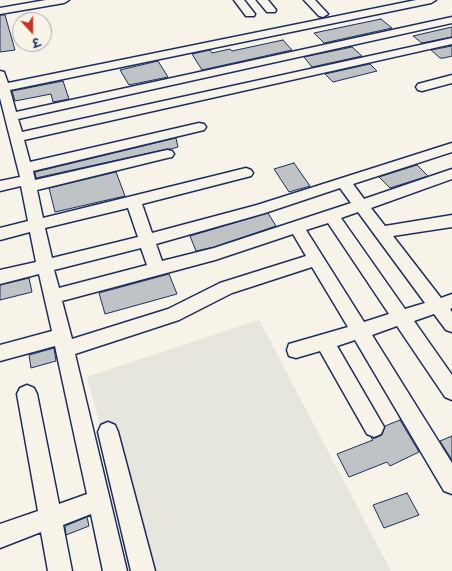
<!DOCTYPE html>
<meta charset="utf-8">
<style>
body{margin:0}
#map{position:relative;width:452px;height:571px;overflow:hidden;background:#f7f3e8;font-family:Caveat,"Playpen Sans Deva",sans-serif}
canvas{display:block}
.north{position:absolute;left:12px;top:12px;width:40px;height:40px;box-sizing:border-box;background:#f7f3e8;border:1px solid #9fa5b1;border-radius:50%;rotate:159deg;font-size:11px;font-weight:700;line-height:16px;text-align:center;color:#1b2f5e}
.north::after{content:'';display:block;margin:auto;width:14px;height:18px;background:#c8321e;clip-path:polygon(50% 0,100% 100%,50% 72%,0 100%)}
</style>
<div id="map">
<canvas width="452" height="571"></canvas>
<div class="north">उ</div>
</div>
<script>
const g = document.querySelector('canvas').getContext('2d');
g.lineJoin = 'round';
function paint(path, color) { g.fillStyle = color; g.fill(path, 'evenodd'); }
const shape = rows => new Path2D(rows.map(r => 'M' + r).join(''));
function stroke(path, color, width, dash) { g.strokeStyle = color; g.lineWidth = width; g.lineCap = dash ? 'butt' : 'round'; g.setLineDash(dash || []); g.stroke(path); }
paint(shape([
 [259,320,391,571,140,571,87,377]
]), '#e6e5de');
const building = shape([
 [0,15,5,15,15,50,0,52,0,15],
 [381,19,392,28,324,43,314,33,381,19],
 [452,27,452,37,422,43,413,36,452,27],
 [283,40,292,50,202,70,192,54,210,50,212,53,230,49,232,51,283,40],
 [452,46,452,56,444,58,440,58,431,50,452,46],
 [352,47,362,56,312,67,304,57,352,47],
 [158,61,168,77,129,85,120,70,158,61],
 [370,64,377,71,333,82,325,74,370,64],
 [63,81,69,99,53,102,51,94,15,101,12,91,63,81],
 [176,138,178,147,171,149,167,149,36,178,35,172,176,138],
 [294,163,310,186,289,192,274,169,294,163],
 [417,165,428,176,390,188,379,177,417,165],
 [116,172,125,196,55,212,49,188,116,172],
 [268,213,276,226,214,247,196,251,190,236,268,213],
 [169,274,177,294,105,314,99,293,169,274],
 [29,278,32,292,0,300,0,285,29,278],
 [54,348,56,361,31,368,29,355,54,348],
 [400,420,419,452,390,466,387,462,349,477,337,454,373,440,371,438,375,438,382,435,385,426,400,420],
 [452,436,452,460,440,441,452,436],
 [407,493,419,515,384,528,373,505,407,493],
 [87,517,89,526,66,535,65,526,87,517]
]);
paint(building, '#c0c3c5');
stroke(building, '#1b2f5e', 1);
const minor = shape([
 [46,0,69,0,64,3,0,14,0,8,46,0],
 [234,0,244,0,255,14,254,16,246,16,234,0],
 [257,0,268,0,276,10,275,12,267,12,257,0],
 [304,0,315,0,328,14,323,17,319,16,304,0],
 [416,0,436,0,431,3,10,90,16,112,452,17,452,23,18,119,22,132,452,38,452,44,24,140,30,162,199,123,204,124,206,127,204,130,33,171,35,180,167,150,172,151,174,154,172,157,167,158,37,190,43,218,246,168,251,170,253,173,251,176,142,204,152,233,257,205,452,143,452,152,353,184,364,199,452,169,452,179,371,208,385,226,452,215,452,227,393,236,441,298,452,294,452,308,450,309,452,312,452,332,446,330,434,314,414,321,452,375,452,400,445,397,397,326,372,335,452,463,452,494,444,491,355,340,337,346,384,427,381,434,374,437,367,434,320,351,296,358,289,356,287,350,289,344,348,327,312,267,232,293,179,320,75,354,127,571,103,571,91,514,63,525,72,571,48,571,41,532,0,548,0,524,38,511,17,394,20,388,27,385,34,388,37,394,59,504,87,494,55,346,0,361,0,345,52,331,39,274,0,284,0,270,36,262,30,232,0,240,0,228,28,221,21,186,0,191,0,181,20,177,0,98,0,71,4,72,8,83,416,0],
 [340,188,351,203,214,248,162,261,156,244,265,213,340,188],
 [128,208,138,237,52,258,45,228,128,208],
 [358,212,425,303,405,309,341,218,358,212],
 [328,223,389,314,364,322,306,230,328,223],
 [293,234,306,256,220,283,168,309,72,339,62,301,215,260,293,234],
 [141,248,147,265,59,288,54,270,141,248],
 [452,75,452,83,422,91,418,90,416,87,418,84,452,75],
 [108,422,115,425,118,432,155,571,131,571,98,432,101,425,108,422]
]);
stroke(minor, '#1b2f5e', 3);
paint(minor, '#f7f3e8');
</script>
